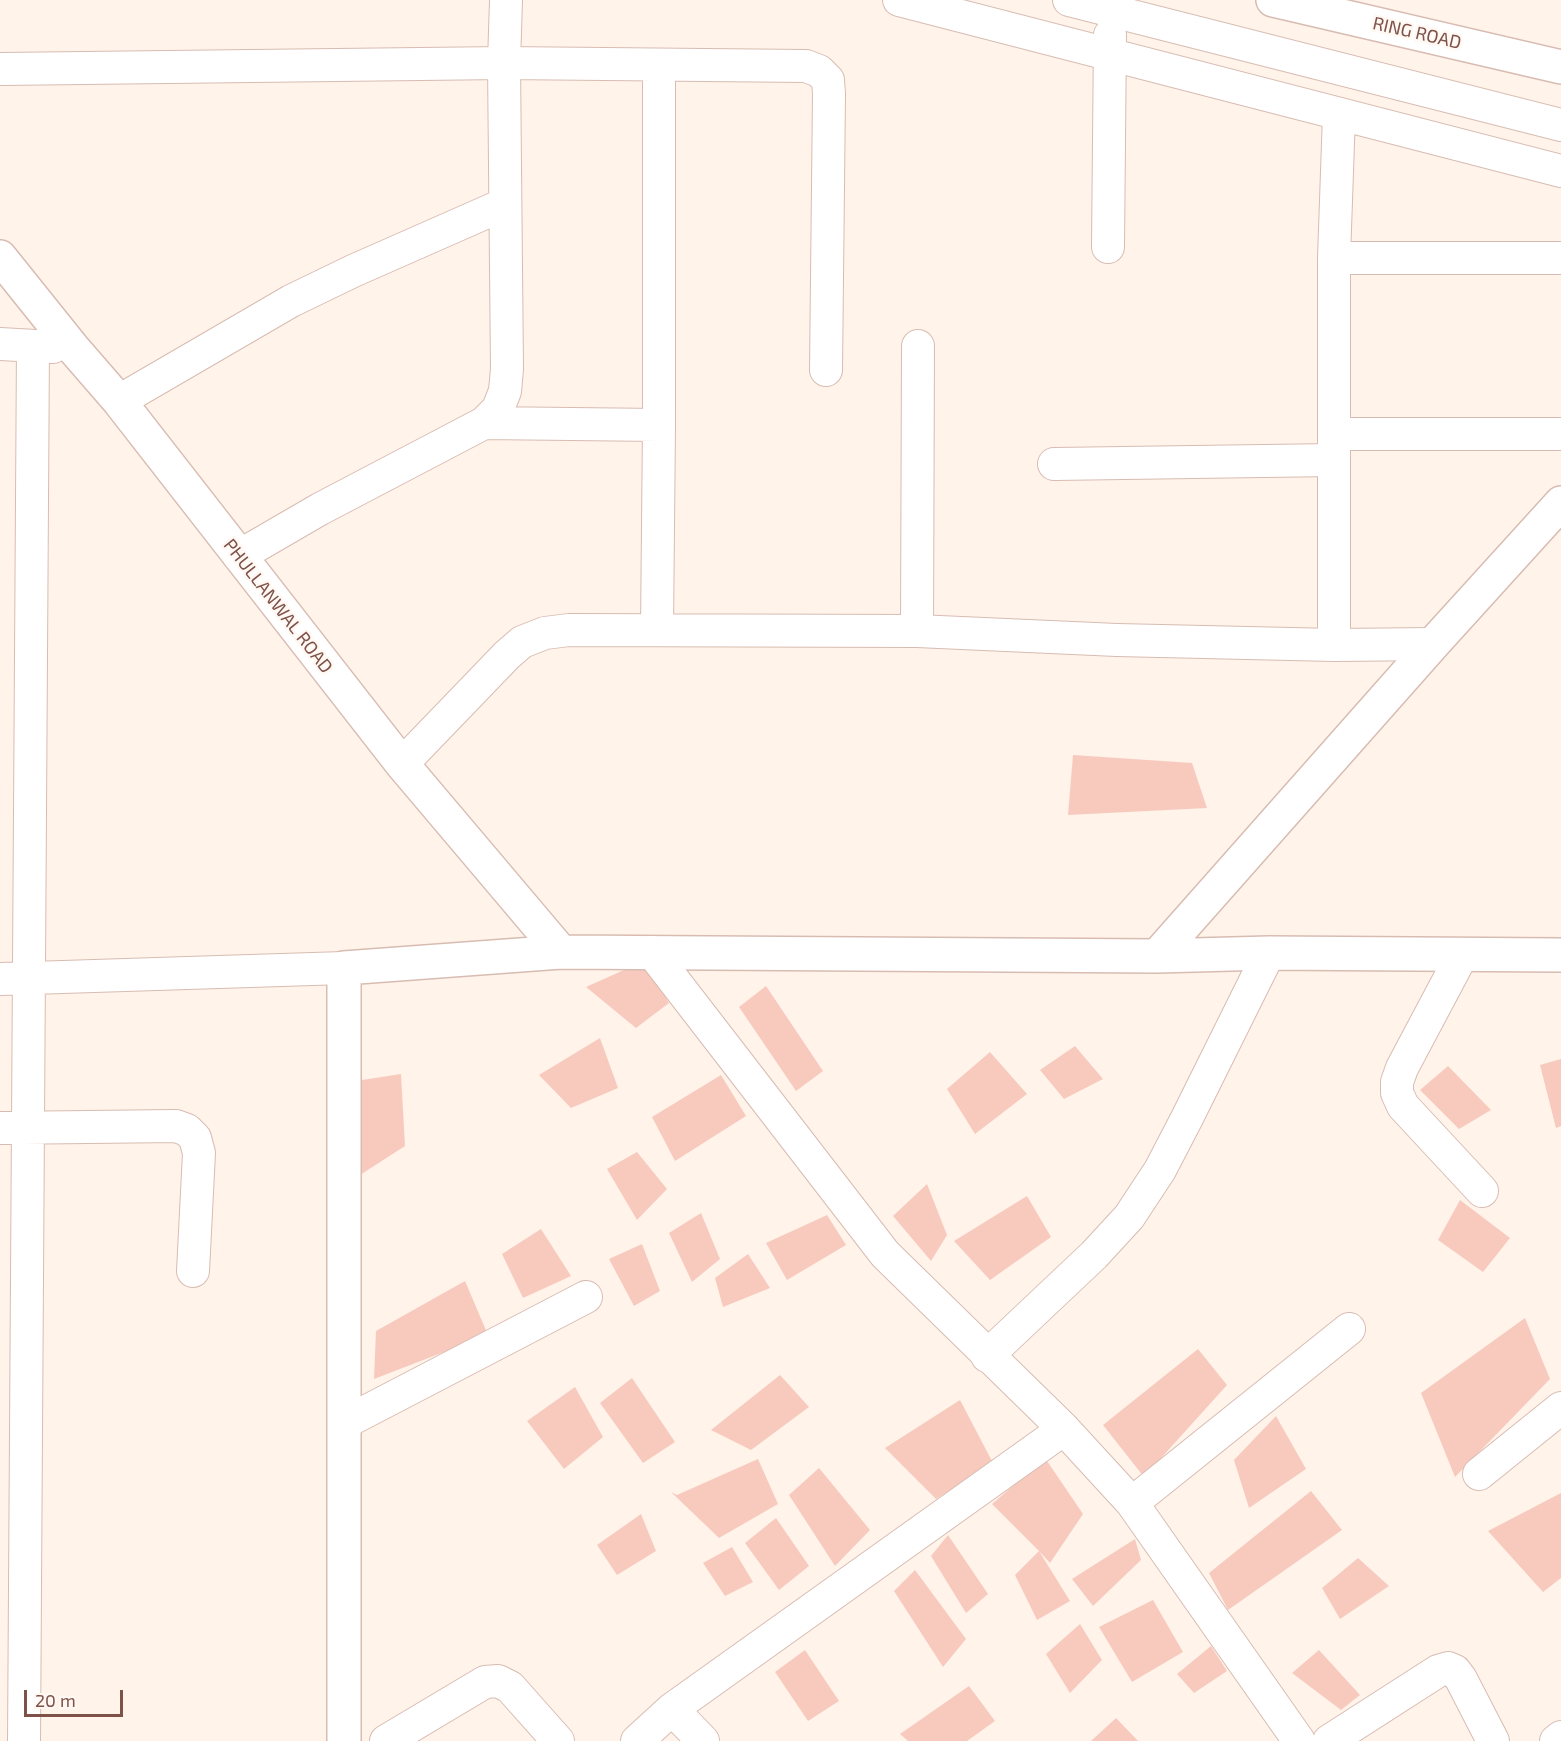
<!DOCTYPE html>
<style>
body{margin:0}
#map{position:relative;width:1561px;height:1741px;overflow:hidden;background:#fff3ea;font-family:"Exo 2",sans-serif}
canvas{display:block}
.scale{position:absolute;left:24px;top:1690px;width:99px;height:27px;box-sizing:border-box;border:3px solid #7e5149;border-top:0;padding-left:8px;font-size:18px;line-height:21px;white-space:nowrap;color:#7e5149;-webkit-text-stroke:4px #fff8f3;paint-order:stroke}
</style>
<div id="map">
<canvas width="1561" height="1741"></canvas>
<div class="scale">20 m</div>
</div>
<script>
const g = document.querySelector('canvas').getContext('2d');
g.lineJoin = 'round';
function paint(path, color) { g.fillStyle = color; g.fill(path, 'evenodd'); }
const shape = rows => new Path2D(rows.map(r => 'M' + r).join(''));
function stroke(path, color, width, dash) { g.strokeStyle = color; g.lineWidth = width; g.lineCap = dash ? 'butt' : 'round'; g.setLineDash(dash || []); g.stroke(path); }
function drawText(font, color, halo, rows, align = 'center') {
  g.font = font + ' "Exo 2",sans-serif'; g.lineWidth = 5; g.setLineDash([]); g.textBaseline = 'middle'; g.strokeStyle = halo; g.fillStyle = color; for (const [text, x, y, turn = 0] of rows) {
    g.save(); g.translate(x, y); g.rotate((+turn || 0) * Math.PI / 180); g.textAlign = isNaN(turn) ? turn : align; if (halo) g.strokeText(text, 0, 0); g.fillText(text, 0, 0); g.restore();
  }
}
paint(shape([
 [1073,755,1192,763,1207,808,1068,815],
 [644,961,669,1003,636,1028,586,987],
 [766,986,823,1071,796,1091,739,1007],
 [600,1038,618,1088,571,1108,539,1075],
 [1075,1046,1103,1079,1064,1099,1040,1070],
 [990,1052,1027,1094,975,1134,947,1089],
 [1561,1059,1561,1126,1556,1128,1540,1065],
 [1448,1066,1491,1110,1459,1129,1420,1090],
 [401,1074,405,1146,360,1175,362,1080],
 [721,1075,746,1116,675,1161,652,1117],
 [637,1152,667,1189,637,1220,607,1169],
 [927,1184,947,1235,931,1261,893,1216],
 [1027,1196,1051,1237,990,1280,954,1241],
 [1460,1200,1510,1238,1483,1272,1438,1240],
 [701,1213,720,1259,692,1282,669,1233],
 [827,1215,846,1245,787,1280,766,1243],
 [541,1229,571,1276,523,1298,502,1254],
 [642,1244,660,1291,634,1306,609,1259],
 [748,1254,770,1288,723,1307,715,1278],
 [465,1281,488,1335,374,1379,376,1331],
 [1525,1318,1550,1379,1455,1477,1421,1393],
 [1198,1349,1227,1385,1144,1477,1103,1425],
 [780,1375,809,1407,751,1450,711,1430],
 [632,1378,675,1442,643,1463,600,1403],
 [575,1387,603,1437,564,1469,527,1421],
 [960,1400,993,1463,936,1499,885,1448],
 [1276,1416,1306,1469,1249,1508,1234,1460],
 [1045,1458,1083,1514,1050,1563,1039,1551,1070,1601,1037,1620,1015,1575,1039,1551,992,1504],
 [758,1459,778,1504,719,1538,671,1492,677,1495],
 [819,1468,870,1530,835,1566,789,1495],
 [1311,1491,1342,1530,1228,1610,1209,1573],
 [1561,1493,1561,1578,1543,1592,1488,1531],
 [641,1514,656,1551,617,1575,597,1545],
 [776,1518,809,1566,779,1590,745,1543],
 [948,1535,988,1594,966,1613,931,1556],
 [1135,1539,1141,1560,1093,1606,1072,1579],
 [732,1547,753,1582,725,1596,703,1563],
 [1358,1558,1389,1586,1340,1619,1322,1588],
 [915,1570,966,1639,943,1667,894,1591],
 [1153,1600,1183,1652,1132,1682,1099,1627],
 [1080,1624,1102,1660,1070,1693,1046,1654],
 [1211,1646,1227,1671,1194,1693,1177,1674],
 [805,1650,839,1701,808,1721,775,1672],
 [1319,1650,1360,1695,1341,1710,1292,1673],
 [969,1686,995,1721,967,1741,908,1741,900,1734],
 [1116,1718,1138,1741,1091,1741]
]), '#f8cabe');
const minor = shape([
 [899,0,1561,171],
 [1069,0,1561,125],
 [0,69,504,63,806,66,819,71,828,80,829,94,826,370],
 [1108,247,1110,35],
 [1334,258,1561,258],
 [0,344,53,347],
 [119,401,291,301,353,271,505,204],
 [484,423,659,425],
 [1334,434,1561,434],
 [1054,464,1334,460],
 [239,556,320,509,484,423,498,409,505,391,507,369,504,63,506,0],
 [657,629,659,425,659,65],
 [917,631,918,346],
 [1334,645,1334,258,1339,114],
 [402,764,507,655,522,642,545,633,569,630,917,631,1117,640,1334,645,1433,644],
 [652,952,885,1254,1064,1429,1132,1503,1299,1741],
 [1462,955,1402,1068,1397,1082,1397,1093,1403,1106,1482,1191],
 [0,979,344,968],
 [0,1128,176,1126,187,1130,195,1138,199,1153,193,1271],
 [987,1356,1094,1255,1129,1217,1160,1170,1187,1118,1269,953],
 [344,1423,586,1297],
 [1479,1474,1561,1408],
 [1132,1503,1349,1329],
 [672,1709,703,1741],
 [24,1741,33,346],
 [386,1741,485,1682,498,1681,510,1687,558,1741],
 [637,1741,672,1709,1064,1429],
 [1329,1741,1438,1671,1448,1668,1455,1671,1461,1679,1493,1741],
 [1556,1741,1561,1737]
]);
const tertiary = shape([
 [1273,0,1561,67],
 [0,257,73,348,119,401,402,764,561,952],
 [1157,956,1269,953,1561,955],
 [344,1741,344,968,561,952,1157,956,1433,644,1561,503]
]);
stroke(minor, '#d8bcb2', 34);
stroke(tertiary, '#d8bcb2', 36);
stroke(minor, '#fff', 32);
stroke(tertiary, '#fff', 33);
drawText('18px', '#7e5149', '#fff8f3', [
 ["RING ROAD",1417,33,13],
 ["PHULLANWAL ROAD",278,606,52]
]);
</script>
